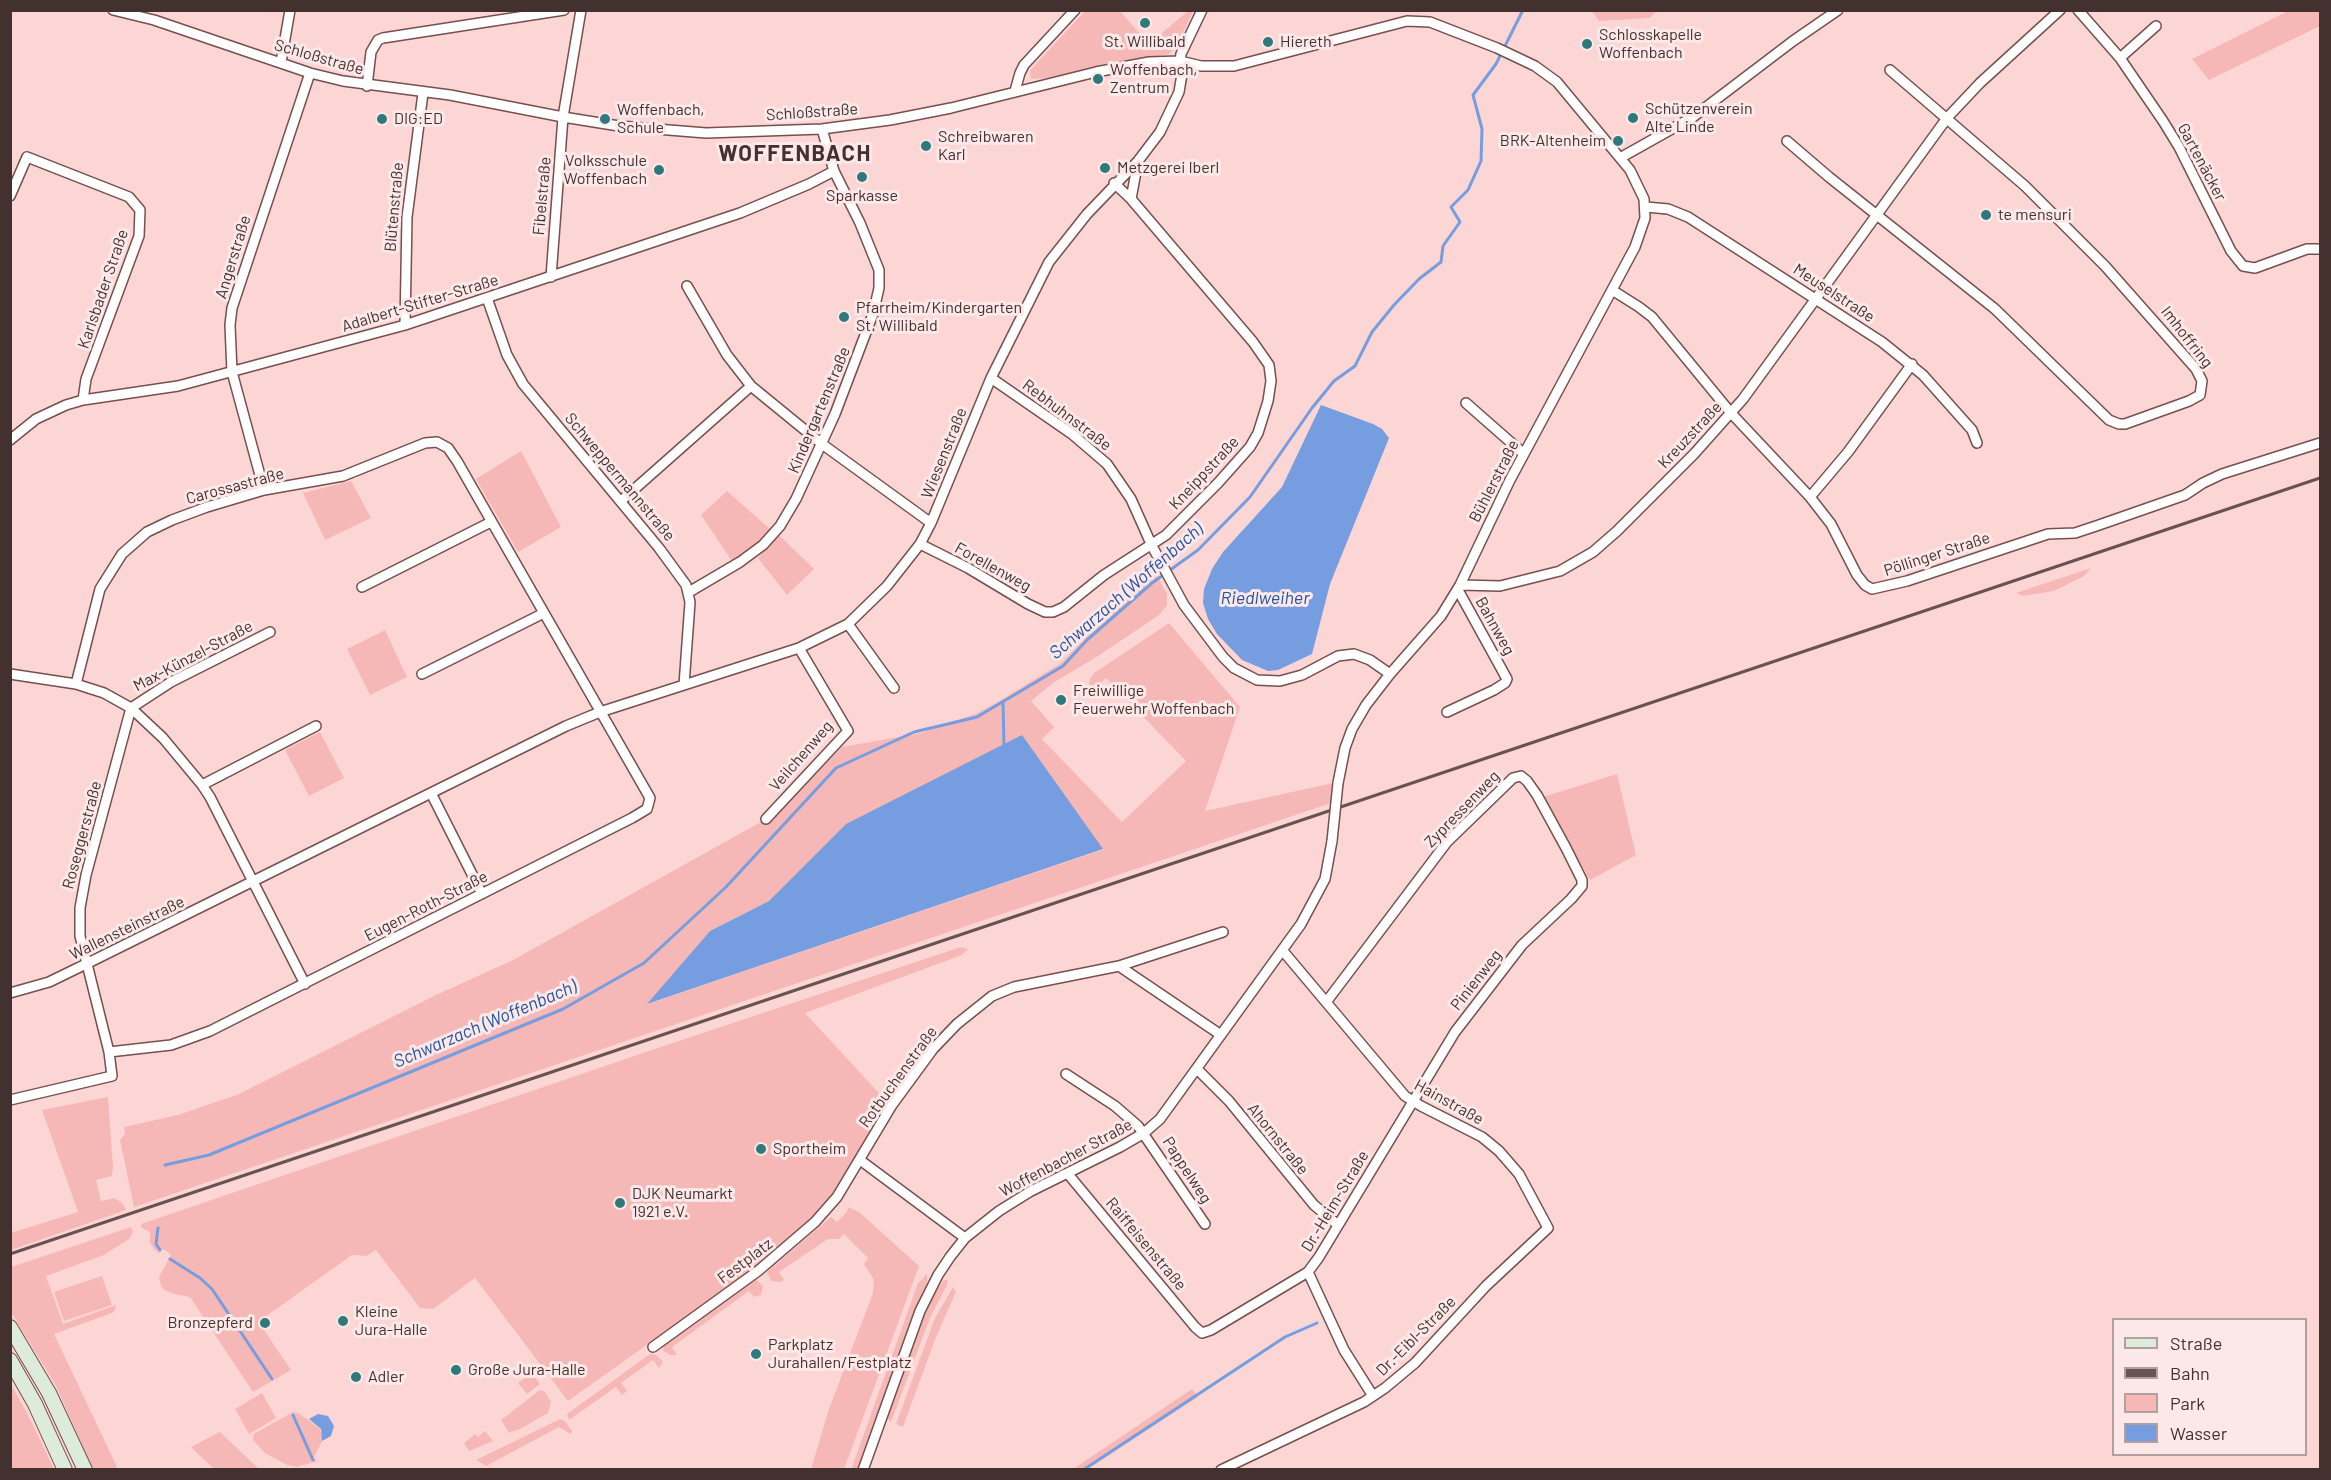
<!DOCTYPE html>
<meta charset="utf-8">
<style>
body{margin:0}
#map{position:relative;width:2331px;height:1480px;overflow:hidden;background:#fcd6d5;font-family:Barlow,sans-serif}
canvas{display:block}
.frame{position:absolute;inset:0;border:12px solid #433130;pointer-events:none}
.legend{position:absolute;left:2112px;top:1318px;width:195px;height:138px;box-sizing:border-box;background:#fce8e8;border:2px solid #b29f9e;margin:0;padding:8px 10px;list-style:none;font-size:18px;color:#433130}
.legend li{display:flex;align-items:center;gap:12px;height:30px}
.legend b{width:30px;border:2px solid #b29f9e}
</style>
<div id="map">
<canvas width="2331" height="1480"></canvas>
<div class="frame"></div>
<ul class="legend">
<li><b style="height:8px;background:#ddecda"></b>Straße</li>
<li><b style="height:8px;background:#695352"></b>Bahn</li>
<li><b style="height:16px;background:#f6b8b6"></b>Park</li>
<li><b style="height:16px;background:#759de0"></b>Wasser</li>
</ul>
</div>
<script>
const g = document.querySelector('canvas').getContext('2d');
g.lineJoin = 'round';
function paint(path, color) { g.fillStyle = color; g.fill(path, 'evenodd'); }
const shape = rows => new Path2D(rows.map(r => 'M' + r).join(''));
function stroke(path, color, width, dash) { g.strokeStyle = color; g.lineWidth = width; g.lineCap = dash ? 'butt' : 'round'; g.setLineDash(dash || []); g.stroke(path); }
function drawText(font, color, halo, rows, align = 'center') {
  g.font = font + ' Barlow,sans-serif'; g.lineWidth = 6; g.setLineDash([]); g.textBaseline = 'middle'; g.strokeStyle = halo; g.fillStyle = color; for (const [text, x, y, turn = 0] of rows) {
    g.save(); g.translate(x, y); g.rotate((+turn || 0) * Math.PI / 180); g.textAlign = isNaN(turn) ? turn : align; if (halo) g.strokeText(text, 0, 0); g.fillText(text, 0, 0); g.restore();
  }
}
paint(shape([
 [1086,10,1120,11,1149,44,1188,11,1193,11,1176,47,1169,54,1046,78,1031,79,1030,71,1036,64],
 [1592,11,1656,11,1650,18,1599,21],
 [2288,11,2320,11,2320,26,2209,80,2192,59],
 [521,451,561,527,518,552,476,479],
 [351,481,371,518,325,540,303,493],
 [727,491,770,529,754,546,732,561,701,515],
 [779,535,814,569,787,595,758,558],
 [2091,568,2084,576,2054,591,2023,596,2016,593],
 [1153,569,1167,594,1167,605,1159,615,1098,656,1053,683,1031,701,1054,727,1042,739,1122,822,1186,761,1106,678,1093,690,1089,684,1090,679,1094,673,1169,623,1240,707,1205,811,1333,783,1331,803,134,1207,120,1140,125,1134,124,1127,178,1115,239,1094,436,995,513,960,777,813,842,747,921,733,975,714,996,703,1061,663],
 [1103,849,1102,850,648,1004,710,931,769,901],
 [385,630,407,677,370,695,347,649],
 [320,732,344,778,309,796,285,750],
 [1617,774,1636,855,1590,880,1543,797],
 [961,947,968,949,962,955,805,1013,889,1104,832,1198,803,1228,748,1273,568,1401,475,1278,433,1309,420,1308,376,1250,366,1256,352,1255,265,1317,270,1325,264,1330,291,1370,253,1392,190,1297,174,1294,164,1290,161,1286,159,1277,171,1255,165,1250,162,1249,159,1253,154,1249,150,1243,150,1232,142,1228,141,1224,646,1052],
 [108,1097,113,1167,112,1176,96,1180,101,1201,115,1198,123,1204,126,1210,11,1250,11,1233,78,1212,42,1110],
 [848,1207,859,1212,919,1266,844,1469,811,1469,829,1409,873,1293,874,1280,864,1264,868,1258,844,1234,839,1239,828,1239,779,1272,784,1280,781,1282,771,1281,767,1272,831,1217,837,1222,847,1212],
 [131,1227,133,1232,129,1239,104,1255,46,1276,63,1324,116,1305,115,1310,112,1313,54,1334,118,1469,93,1469,56,1386,11,1312,11,1267],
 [927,1274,927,1285,910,1324,861,1459,857,1469,851,1470,918,1283],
 [102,1276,112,1305,64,1321,54,1292],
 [753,1280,756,1280,763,1286,761,1295,754,1297,749,1291,672,1347,677,1355,670,1355,663,1351,664,1345],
 [944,1280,947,1280,947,1285,930,1318,891,1422,887,1418,891,1406,920,1326,933,1295],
 [953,1287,956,1292,936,1337,903,1427,896,1424,935,1318],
 [650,1354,656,1355,663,1362,659,1368,653,1360,621,1383,627,1391,622,1395,616,1387,569,1420,567,1414],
 [532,1373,540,1384,527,1394,518,1383],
 [11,1385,27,1413,54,1469,11,1469],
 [1192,1389,1198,1397,1088,1469,1073,1469],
 [540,1390,545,1392,551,1402,548,1413,522,1428,509,1433,501,1420],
 [262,1393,276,1418,249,1434,235,1409],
 [293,1412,300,1414,320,1429,322,1441,314,1457,317,1461,297,1467,287,1465,265,1453,253,1440,254,1434],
 [560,1419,565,1421,572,1431,571,1434,559,1427,486,1466,476,1460],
 [485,1431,493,1441,469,1451,464,1443,475,1434,478,1437],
 [220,1432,258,1468,258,1469,214,1469,191,1447]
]), '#f6b8b6');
paint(shape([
 [1321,405,1373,424,1382,429,1389,438,1330,584,1312,654,1278,670,1268,671,1242,660,1217,634,1208,619,1203,603,1204,589,1212,569,1223,552,1282,487],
 [1022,735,1103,849,647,1004,710,931,769,901,846,824],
 [318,1414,328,1416,334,1426,331,1436,322,1441,321,1429,309,1419]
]), '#759de0');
stroke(shape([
 [1003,702,1004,748],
 [165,1165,209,1155,563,1009,644,963,726,887,836,768,914,732,977,717,1063,666,1087,640,1152,583,1198,550,1250,497,1312,408,1334,381,1355,366,1372,332,1394,305,1419,279,1441,262,1443,246,1460,222,1451,207,1468,190,1481,161,1482,129,1473,95,1496,64,1523,10],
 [158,1228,156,1244,160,1250],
 [170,1259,200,1278,212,1289,272,1379],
 [293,1415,313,1460],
 [1083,1470,1285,1337,1317,1323]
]), '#759de0', 3);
const minor = shape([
 [113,10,154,20,310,73,343,81,450,95,563,117,619,126,706,133,822,129,890,120,951,108,1096,72,1149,62,1180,61,1201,66,1234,66,1407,21,1430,22,1497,48,1535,66,1557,82,1630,170,1644,199,1645,218,1635,247,1510,480,1460,585,1441,616,1390,674,1366,705,1352,729,1345,748,1338,783],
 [2078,10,2120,58,2163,121,2179,147,2231,251,2243,266,2255,268,2307,249,2320,249],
 [2120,58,2156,26],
 [281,62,290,10],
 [367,86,371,52,378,40,383,38,564,10],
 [1015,91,1020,73,1024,65,1075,10],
 [1787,141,1829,177,1995,309,2109,420,2119,424,2125,424,2189,401,2200,395,2202,381,2196,369,2105,266,2025,186,1890,70],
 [1620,158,1693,117,1793,41,1838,10],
 [10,196,27,157,129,197,140,210,139,236,86,379,83,400],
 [1131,199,1138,161],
 [1646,207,1668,209,1688,217,1882,342,1923,375,1972,430,1977,443],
 [551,277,563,117,581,10],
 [687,286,727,355,751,386,822,444,931,523],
 [1612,290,1639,307,1652,317,1731,413,1810,497,1831,524,1857,575,1865,585,1872,589,1907,581,2048,534,2075,533,2099,525,2185,495,2203,483,2222,474,2320,443],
 [487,298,507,355,523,384,659,548,686,585,690,602,684,685],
 [405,325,407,217,423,93],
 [991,378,1072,434,1107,464,1131,499,1152,546,1184,605,1223,657,1234,668,1257,680,1280,681,1302,675,1338,656,1354,654,1370,660,1390,674],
 [1466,403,1524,454],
 [10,440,36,419,66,405,83,400,178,386,405,325,740,213,809,184,834,171],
 [264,490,232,372,230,325,232,308,310,73],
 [1810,497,1848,452,1912,364],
 [621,501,751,386],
 [920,544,968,568,1028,604,1045,612,1053,612,1064,607,1104,575,1166,535,1218,483,1250,447,1258,433,1268,401,1271,381,1269,365,1253,342,1131,199,1114,183],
 [1460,585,1500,586,1560,571,1593,552,1617,531,1694,454,1743,399,1947,118,1980,83,2060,10],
 [362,587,491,522],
 [689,592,740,562,763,545,780,526,796,499,835,414,873,314,879,288,879,270,860,223,834,171,822,129],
 [848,624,894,688],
 [10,674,76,684,104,693,131,708,163,738,202,785,210,797,305,984],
 [422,674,544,613],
 [76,684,100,589,122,554,147,532,172,520,207,507,264,490,343,476,425,443,437,442,448,448,457,461,650,798,647,809,632,818,210,1031,171,1045,109,1052],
 [1447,712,1494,690,1505,683,1507,679,1458,590],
 [202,785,316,726],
 [431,793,482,894],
 [766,819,848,731,799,648],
 [1119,966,1223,932],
 [10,993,49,982,86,964,566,726,600,712,799,648,848,624,887,586,920,544,931,523,991,378,1049,262,1087,214,1138,161,1160,132,1179,92,1182,74,1180,61,1181,54,1202,10],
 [1197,1069,1229,1101,1314,1205,1338,1225],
 [1066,1074,1115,1106,1138,1126,1205,1224],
 [10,1100,112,1076,109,1052,80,936,80,908,86,875,131,708,171,682,270,632],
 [860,1160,965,1238],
 [1068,1174,1195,1327,1202,1333,1211,1330,1308,1272,1319,1257,1455,1032,1522,945,1571,899,1582,886,1582,880,1566,848,1537,795,1527,781,1521,776,1513,778,1447,842,1327,1001],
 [1308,1272,1344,1350,1373,1396],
 [653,1347,758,1271,815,1222,837,1197,892,1105,933,1049,957,1024,992,996,1014,987,1119,966,1221,1035],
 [863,1470,920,1311,938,1275,950,1257,965,1238,999,1211,1031,1191,1120,1147,1144,1133,1160,1119,1301,924,1325,879,1332,841],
 [1221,1470,1364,1402,1385,1388,1415,1363,1486,1286,1548,1228,1519,1174,1499,1151,1482,1137,1421,1106,1405,1096,1283,951]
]);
const secondary = shape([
 [10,1327,49,1393,85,1470],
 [10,1360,35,1404,65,1470]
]);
stroke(minor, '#764f4e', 12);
stroke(secondary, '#764f4e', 16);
stroke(minor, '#fff', 9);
stroke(secondary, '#ddecda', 14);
stroke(shape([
 [10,1254,2320,478]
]), '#695352', 3);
const minorBridge = shape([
 [1332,841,1338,783]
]);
stroke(minorBridge, '#764f4e', 12, []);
stroke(minorBridge, '#fff', 9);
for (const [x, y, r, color] of [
 [1145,23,6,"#2f797d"],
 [1268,42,6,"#2f797d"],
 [1587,44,6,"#2f797d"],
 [1098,79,6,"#2f797d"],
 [1633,118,6,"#2f797d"],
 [382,119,6,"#2f797d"],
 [605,119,6,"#2f797d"],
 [1618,141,6,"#2f797d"],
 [926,146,6,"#2f797d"],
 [1105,168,6,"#2f797d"],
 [659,170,6,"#2f797d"],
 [862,177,6,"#2f797d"],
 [1986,215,6,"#2f797d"],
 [844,317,6,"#2f797d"],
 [1061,700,6,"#2f797d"],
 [761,1149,6,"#2f797d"],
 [620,1203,6,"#2f797d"],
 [343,1321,6,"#2f797d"],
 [265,1323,6,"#2f797d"],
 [756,1354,6,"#2f797d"],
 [456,1370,6,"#2f797d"],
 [356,1377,6,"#2f797d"]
]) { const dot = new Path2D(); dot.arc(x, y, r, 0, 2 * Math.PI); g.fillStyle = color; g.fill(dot); stroke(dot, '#fce8e8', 2); }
drawText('16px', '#433130', '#fce8e8', [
 ["Schlosskapelle",1599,35],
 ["Woffenbach",1599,53],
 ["St. Willibald",1145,42,"center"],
 ["Hiereth",1280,42],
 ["Woffenbach,",1110,70],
 ["Zentrum",1110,88],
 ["Schützenverein",1645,109],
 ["Alte Linde",1645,127],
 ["Woffenbach,",617,110],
 ["Schule",617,128],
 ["DIG:ED",394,119],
 ["Schreibwaren",938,137],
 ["Karl",938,155],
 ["BRK-Altenheim",1606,141,"right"],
 ["Volksschule",647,161,"right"],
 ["Woffenbach",647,179,"right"],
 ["Metzgerei Iberl",1117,168],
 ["Sparkasse",862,196,"center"],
 ["te mensuri",1998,215],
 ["Pfarrheim/Kindergarten",856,308],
 ["St. Willibald",856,326],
 ["Freiwillige",1073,691],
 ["Feuerwehr Woffenbach",1073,709],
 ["Sportheim",773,1149],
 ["DJK Neumarkt",632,1194],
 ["1921 e.V.",632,1212],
 ["Kleine",355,1312],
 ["Jura-Halle",355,1330],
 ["Bronzepferd",253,1323,"right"],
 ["Parkplatz",768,1345],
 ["Jurahallen/Festplatz",768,1363],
 ["Große Jura-Halle",468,1370],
 ["Adler",368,1377]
], 'left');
drawText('16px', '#433130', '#fce8e8', [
 ["Schloßstraße",319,57,16],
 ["Schloßstraße",812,112,-4],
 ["Gartenäcker",2202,162,62],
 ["Fibelstraße",542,196,-85],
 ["Blütenstraße",394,207,-85],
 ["Angerstraße",233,257,-73],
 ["Karlsbader Straße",103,289,-71],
 ["Meuselstraße",1834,293,33],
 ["Adalbert-Stifter-Straße",420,303,-17],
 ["Imhoffring",2187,337,52],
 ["Kindergartenstraße",819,410,-67],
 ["Rebhuhnstraße",1067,415,37],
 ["Kreuzstraße",1690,435,-47],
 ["Wiesenstraße",944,453,-68],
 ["Kneippstraße",1204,473,-47],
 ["Schweppermannstraße",620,477,50],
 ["Bühlerstraße",1494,481,-63],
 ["Carossastraße",235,486,-15],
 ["Pöllinger Straße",1937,554,-18],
 ["Forellenweg",993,567,29],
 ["Bahnweg",1495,626,61],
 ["Max-Künzel-Straße",193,656,-28],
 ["Veilchenweg",801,756,-49],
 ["Zypressenweg",1462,809,-46],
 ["Roseggerstraße",82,835,-75],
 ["Eugen-Roth-Straße",426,906,-27],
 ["Wallensteinstraße",127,928,-26],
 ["Pinienweg",1476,980,-52],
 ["Rotbuchenstraße",898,1077,-54],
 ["Hainstraße",1449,1102,29],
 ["Ahornstraße",1278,1139,51],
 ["Woffenbacher Straße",1066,1158,-28],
 ["Pappelweg",1187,1170,57],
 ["Dr.-Heim-Straße",1335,1201,-59],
 ["Raiffeisenstraße",1146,1244,50],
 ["Festplatz",745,1261,-37],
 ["Dr.-Eibl-Straße",1416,1336,-45]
]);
drawText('italic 18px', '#2453a2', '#fce8e8', [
 ["Schwarzach (Woffenbach)",1126,591,-41],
 ["Riedlweiher",1265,598],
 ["Schwarzach (Woffenbach)",485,1024,-23]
]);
g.letterSpacing = '1.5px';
drawText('bold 22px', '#433130', '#fce8e8', [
 ["WOFFENBACH",795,154]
]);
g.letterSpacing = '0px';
</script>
